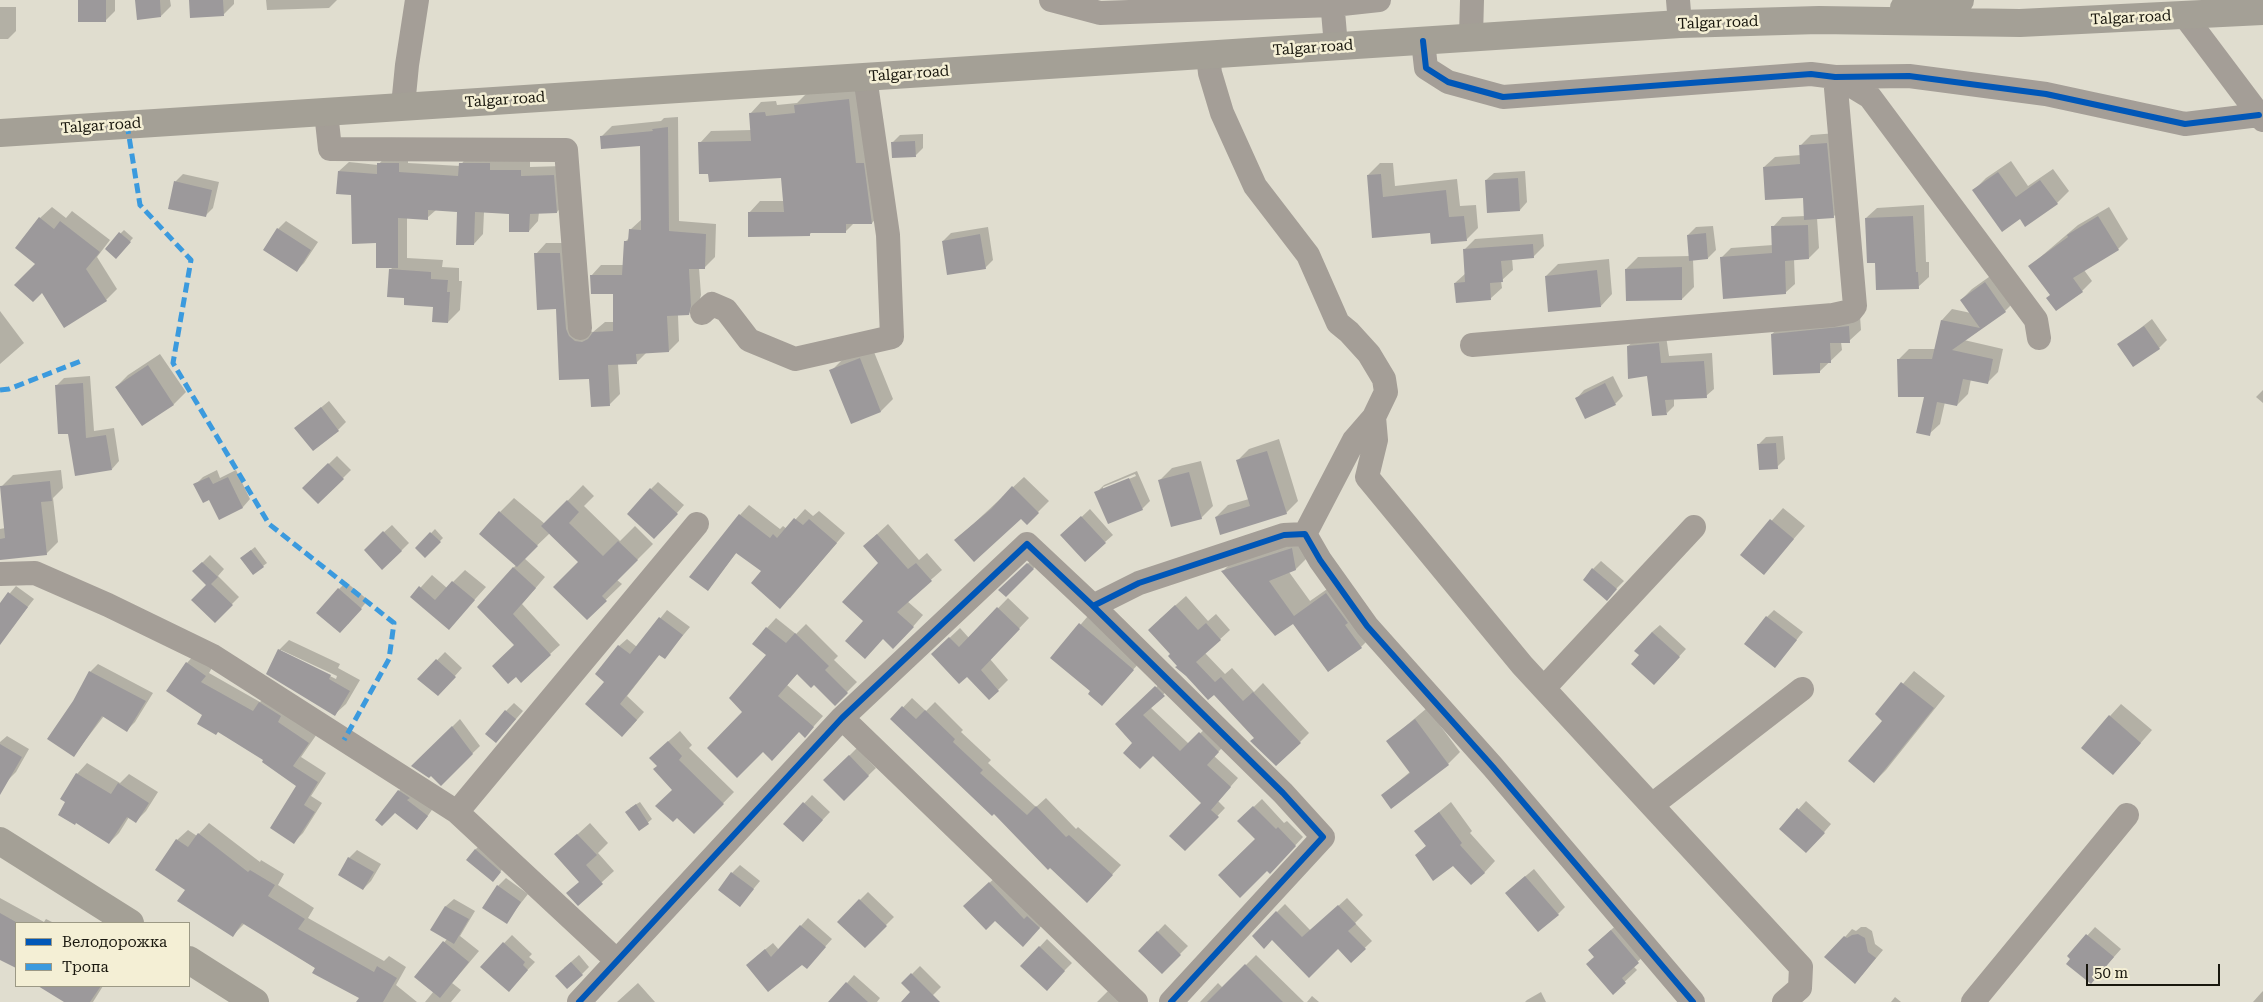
<!DOCTYPE html>
<meta charset="utf-8">
<style>
body{margin:0}
#map{position:relative;width:2263px;height:1002px;overflow:hidden;background:#e0ddcf;font-family:"Roboto Serif",serif}
canvas{display:block}
.legend{position:absolute;left:15px;top:922px;width:175px;height:65px;box-sizing:border-box;background:#f4efd5;border:1px solid #9c9985;margin:0;padding:6px 9px;list-style:none;font-size:15px;color:#19170e}
.legend li{display:flex;align-items:center;gap:10px;height:25px}
.legend b{width:25px;border:1px solid #9c9985}
.scale{position:absolute;left:2086px;top:964px;width:134px;height:22px;box-sizing:border-box;border:2px solid #19170e;border-top:0;padding-left:6px;font-size:15px;line-height:18px;white-space:nowrap;color:#19170e;-webkit-text-stroke:4px #f4efd5;paint-order:stroke}
</style>
<div id="map">
<canvas width="2263" height="1002"></canvas>
<ul class="legend">
<li><b style="height:6px;background:#0057b8"></b>Велодорожка</li>
<li><b style="height:6px;background:#3b9ade"></b>Тропа</li>
</ul>
<div class="scale">50 m</div>
</div>
<script>
const g = document.querySelector('canvas').getContext('2d');
g.lineJoin = 'round';
function paint(path, color) { g.fillStyle = color; g.fill(path, 'evenodd'); }
const shape = rows => new Path2D(rows.map(r => 'M' + r).join(''));
function stroke(path, color, width, dash) { g.strokeStyle = color; g.lineWidth = width; g.lineCap = dash ? 'butt' : 'round'; g.setLineDash(dash || []); g.stroke(path); }
function drawText(font, color, halo, rows, align = 'center') {
  g.font = font + ' "Roboto Serif",serif'; g.lineWidth = 5; g.setLineDash([]); g.textBaseline = 'middle'; g.strokeStyle = halo; g.fillStyle = color; for (const [text, x, y, turn = 0] of rows) {
    g.save(); g.translate(x, y); g.rotate((+turn || 0) * Math.PI / 180); g.textAlign = isNaN(turn) ? turn : align; if (halo) g.strokeText(text, 0, 0); g.fillText(text, 0, 0); g.restore();
  }
}
paint(shape([
 [80,0,115,0,115,11,105,21],
 [136,0,170,0,171,6,161,16],
 [191,0,234,0,234,4,224,14,192,16],
 [266,0,337,0,329,8,267,10],
 [0,7,16,7,16,31,8,39,0,39],
 [860,88,883,211,872,223,854,223,845,232,812,232,809,235,749,213,760,201,784,201,783,177,700,143,711,131,751,130,750,114,761,102,776,101,777,105,797,103,807,93],
 [678,117,679,221,716,224,715,257,704,268,699,268,701,295,699,303,688,314,678,315,679,341,669,351,647,352,636,363,618,364,620,394,609,405,590,378,560,379,558,308,536,254,546,243,570,243,585,330,593,332,605,322,614,322,614,292,591,276,601,265,624,265,625,242,630,237,630,230,642,219,641,145,601,137,612,126,661,121,664,118],
 [1837,133,1844,206,1833,217,1817,218,1819,248,1809,258,1794,259,1795,284,1785,293,1722,257,1731,248,1773,245,1773,227,1782,217,1805,216,1804,196,1764,167,1775,157,1801,155,1800,146,1811,135],
 [923,134,923,148,916,155,892,143,900,135],
 [388,154,408,154,408,163,460,166,469,154,530,161,530,167,563,166,566,202,557,212,539,212,538,221,529,231,510,213,484,212,483,234,474,244,458,211,436,210,427,218,407,217,407,258,443,260,442,267,459,268,459,281,462,281,460,310,448,322,434,306,406,296,390,270,393,267,339,171,349,162,378,165],
 [2011,161,2028,186,2053,169,2069,191,2057,203,2020,218,1974,190,1986,178],
 [1380,163,1393,163,1395,186,1457,179,1460,206,1476,205,1478,228,1466,240,1431,232,1373,236,1368,175],
 [1525,171,1527,202,1520,210,1486,180,1494,173],
 [183,174,219,182,213,208,205,216,175,182],
 [1924,205,1926,262,1929,262,1929,277,1918,287,1877,261,1866,218,1877,208],
 [52,207,66,218,72,211,110,240,97,257,117,289,106,300,37,263,40,218],
 [2109,207,2128,239,2118,249,2084,270,2092,281,2082,291,2051,295,2030,266,2078,225],
 [286,221,318,242,304,263,296,271,278,229],
 [1713,226,1716,250,1708,258,1693,259,1694,287,1682,299,1626,269,1638,257,1690,256,1688,235,1696,227],
 [988,227,993,260,985,268,943,241,951,233],
 [124,230,133,238,116,257,106,248],
 [1543,234,1544,246,1533,257,1512,258,1513,270,1501,281,1502,288,1491,298,1455,283,1466,273,1464,250,1475,239],
 [1609,259,1612,294,1601,306,1546,276,1558,264],
 [1996,272,2016,300,2005,311,1964,340,2003,349,1998,372,1987,383,1971,379,1968,394,1957,405,1945,402,1940,424,1929,434,1925,396,1898,360,1909,349,1935,349,1942,320,1952,309,1971,313,1961,300,1972,289],
 [0,311,24,343,0,364],
 [1860,316,1861,330,1849,341,1841,342,1842,350,1819,372,1772,334,1783,323],
 [2152,319,2167,340,2159,348,2119,345],
 [1666,336,1669,356,1712,353,1714,389,1706,396,1674,398,1674,406,1667,413,1648,375,1628,346,1636,339],
 [872,347,893,399,881,411,852,422,831,371,843,359],
 [160,354,186,392,174,404,142,425,116,387,128,375],
 [90,376,94,431,114,428,119,461,112,469,69,432,56,386,64,378],
 [1613,376,1623,396,1615,404,1577,398,1584,390],
 [2263,390,2263,403,2256,397],
 [329,401,346,422,338,430,296,428],
 [1783,436,1785,459,1777,467,1758,445,1766,437],
 [1279,439,1298,501,1286,513,1216,517,1228,505,1249,499,1237,461,1249,449],
 [337,456,351,470,318,503,304,488],
 [1201,461,1213,506,1201,518,1160,480,1172,468],
 [61,470,63,488,53,498,58,542,46,554,0,558,0,529,5,528,1,487,13,475],
 [217,470,220,478,236,470,250,499,243,507,219,518,209,499,195,485,203,477],
 [1137,471,1150,501,1142,509,1096,493,1104,485],
 [1135,474,1136,476,1103,490,1103,487],
 [1024,477,1049,501,1027,523,1021,517,956,540],
 [658,482,684,505,662,530,651,489],
 [583,485,594,496,584,506,620,541,635,526,653,544,617,580,622,584,587,618,579,562,550,533,524,558,545,577,522,604,560,645,550,654,516,644,478,607,516,565,500,512,514,498,545,524],
 [749,505,780,529,783,526,787,529,805,509,813,516,819,511,845,533,790,598,763,571,737,552,708,589,740,515],
 [1783,508,1805,526,1763,574,1741,555],
 [1090,509,1113,535,1105,542,1070,528],
 [888,524,919,560,927,553,942,570,907,601,923,615,904,637,864,621,879,563,875,536],
 [392,525,409,543,401,551,373,542],
 [435,529,443,538,425,556,417,548],
 [1307,533,1312,553,1296,569,1289,572,1310,601,1343,578,1377,631,1361,647,1328,671,1293,622,1223,571,1239,555],
 [255,547,267,563,263,566,245,555],
 [210,555,224,569,218,576,239,597,215,621,208,585,194,571],
 [1036,556,1041,561,1006,595,1000,590],
 [1601,561,1624,581,1606,599,1593,569],
 [465,570,486,587,449,628,412,597,432,575,447,588],
 [346,582,368,600,348,624,339,589],
 [16,586,34,599,5,636,0,632,0,605],
 [1186,596,1208,621,1216,614,1230,630,1205,653,1225,674,1232,668,1254,692,1263,683,1309,733,1300,742,1256,738,1214,694,1179,666,1172,654,1159,620],
 [1008,598,1029,618,990,659,1008,680,989,699,943,644,960,628,969,638],
 [667,610,690,627,664,658,660,654,627,696,644,712,630,728,606,682,619,646,627,639,637,647],
 [1774,610,1803,632,1775,666,1767,617],
 [1088,616,1141,661,1109,696,1092,691,1052,658],
 [776,618,796,634,806,624,838,656,834,660,857,682,835,704,814,683,798,673,787,685,823,716,805,736,799,731,743,712,768,655,767,628],
 [1660,625,1686,649,1662,675,1641,655,1652,632],
 [289,640,340,664,338,668,360,680,346,704,335,714,279,650],
 [281,650,337,676,336,679,281,652],
 [445,652,462,668,446,686,419,679],
 [195,654,213,666,209,673,260,702,269,694,317,734,301,757,326,773,311,796,322,803,303,833,294,842,298,786,204,714,187,663],
 [98,664,153,693,135,722,127,730,104,716,74,755,74,701,90,672],
 [1914,671,1945,696,1886,770,1874,782,1884,720,1877,714],
 [1164,680,1171,687,1150,707,1189,744,1208,726,1226,744,1214,756,1238,778,1218,801,1225,808,1185,850,1203,803,1153,754,1134,743,1117,724],
 [912,698,926,711,935,702,963,730,961,732,991,760,988,763,1036,807,1046,798,1076,829,1078,827,1121,865,1096,892,994,812,892,719],
 [514,703,523,711,496,742,506,711],
 [2121,704,2152,730,2124,762,2110,716],
 [1427,708,1460,752,1448,764,1392,807,1383,795,1411,771,1388,741],
 [460,719,480,746,441,784,430,775,413,766],
 [680,731,692,745,689,748,734,792,694,833,677,816,673,790,658,766,662,747],
 [7,736,29,749,16,772,8,780,0,775,0,742],
 [857,748,876,768,844,799,825,780],
 [87,763,120,783,129,774,158,792,146,811,136,821,129,817,119,833,109,843,67,802,77,774],
 [406,783,434,807,424,821,399,791],
 [812,795,830,812,811,832,785,824],
 [1262,799,1284,823,1287,821,1303,837,1278,864,1239,821],
 [1806,801,1831,824,1814,844,1781,829],
 [640,802,652,819,639,830,630,808],
 [1451,802,1472,831,1470,833,1495,861,1484,873,1416,856,1427,845,1416,831],
 [209,823,260,862,261,860,284,874,278,885,314,908,308,918,384,961,389,956,406,967,396,985,417,1002,358,1002,361,997,245,923,233,935,186,890,177,840,188,830,197,836],
 [590,823,608,843,598,853,614,871,578,904,580,881,568,843],
 [483,842,508,863,500,872,475,850],
 [357,850,381,864,371,881,363,889,349,858],
 [740,865,760,881,740,905,732,873],
 [1534,869,1565,907,1558,914,1515,885],
 [998,875,1047,920,1030,938,995,920,973,898],
 [506,878,528,894,506,922,498,886],
 [868,892,894,917,865,946,839,921],
 [0,898,44,922,46,919,54,923,16,923,16,965,0,956],
 [1347,898,1363,915,1355,923,1372,941,1351,961,1338,947,1253,936,1285,904,1311,931],
 [454,899,475,911,460,936,479,951,452,983,461,990,451,1002,425,1002,434,991,416,976,447,939,432,930,446,906],
 [808,918,832,939,814,959,756,957,773,943,779,950],
 [1623,919,1650,950,1633,966,1637,970,1613,993,1595,957,1589,950],
 [1165,924,1188,946,1162,972,1139,951],
 [1861,927,1866,927,1872,931,1875,944,1883,950,1862,975,1845,937,1852,929,1856,931],
 [2095,927,2121,949,2098,975,2069,956],
 [512,935,532,954,529,957,535,962,516,982,482,966],
 [1047,939,1072,963,1046,989,1022,966],
 [579,955,589,967,582,974,564,968],
 [1256,955,1304,1002,1200,1002,1218,983,1223,988],
 [920,966,941,987,926,1002,903,1002,912,992,903,983],
 [854,975,880,998,877,1002,836,1002,847,983],
 [638,983,655,1002,617,1002],
 [53,986,103,986,93,1002,66,1002],
 [1109,990,1121,1002,1097,1002],
 [2263,991,2263,1002,2253,1002,2261,993],
 [1541,992,1546,1002,1525,1002,1527,1000],
 [1312,996,1319,1002,1307,1002],
 [1895,997,1901,1002,1891,1002]
]), '#0003');
paint(shape([
 [78,0,106,0,106,22,78,22],
 [135,0,160,0,161,17,137,20],
 [189,0,223,0,224,16,190,18],
 [849,99,856,163,864,163,872,224,846,224,846,233,810,233,810,236,748,237,748,212,784,212,781,178,709,182,708,174,699,174,698,142,751,141,749,113,765,112,766,116,795,113,794,105],
 [668,127,669,231,706,234,705,269,689,269,691,306,689,315,667,316,669,352,636,354,637,364,608,365,610,406,591,407,589,379,559,380,556,309,537,310,534,253,560,253,566,329,569,336,575,341,582,342,588,339,593,332,613,331,613,294,591,294,590,275,622,275,624,241,628,241,629,229,641,230,640,146,601,149,600,136,653,131,652,129],
 [915,141,916,157,892,158,891,142],
 [1827,143,1834,218,1804,220,1803,198,1765,200,1763,167,1800,164,1799,145],
 [377,163,399,163,399,172,458,176,459,163,490,163,490,170,521,170,521,176,554,175,557,213,530,214,529,232,509,232,509,214,475,212,474,245,456,245,457,212,428,210,428,220,398,218,398,268,376,268,376,243,352,244,351,195,336,194,338,171,377,174],
 [1998,172,2016,197,2040,180,2058,204,2025,227,2020,219,2002,232,1972,190],
 [1381,174,1383,197,1446,190,1449,217,1464,216,1467,241,1431,244,1430,233,1372,238,1367,175],
 [1518,178,1520,211,1487,213,1485,180],
 [174,181,212,190,206,217,168,209],
 [1913,216,1916,272,1918,272,1919,289,1876,290,1875,263,1867,263,1865,218],
 [2098,216,2119,250,2073,278,2083,292,2056,311,2046,298,2050,295,2028,266,2068,237,2067,235],
 [39,217,54,229,60,221,100,252,86,269,107,301,64,328,42,293,33,302,14,285,35,264,15,248],
 [1808,225,1809,259,1785,261,1786,294,1723,299,1720,257,1772,253,1771,226],
 [277,228,311,250,297,272,263,250],
 [119,232,131,242,116,259,105,249],
 [1706,233,1708,259,1689,261,1687,235],
 [980,234,986,269,947,275,942,241],
 [1533,244,1534,258,1501,261,1503,282,1490,283,1491,300,1456,303,1454,283,1465,282,1463,249],
 [1682,267,1682,300,1626,301,1625,269],
 [389,269,431,272,431,279,448,280,447,292,450,292,448,323,432,322,433,307,404,305,404,298,387,297],
 [1597,270,1601,307,1548,312,1545,276],
 [1985,282,2006,312,1952,350,1993,359,1988,384,1963,379,1957,406,1937,402,1930,436,1916,433,1924,397,1898,397,1897,359,1932,359,1941,320,1980,328,1960,300],
 [1849,326,1850,343,1830,343,1831,363,1820,363,1820,373,1773,375,1771,334],
 [2144,326,2160,349,2133,367,2117,344],
 [1659,343,1661,363,1704,361,1707,398,1665,400,1667,415,1652,416,1647,376,1628,379,1627,346],
 [860,358,881,412,851,424,829,370],
 [148,365,174,405,142,426,115,387],
 [83,383,86,438,106,435,112,470,75,476,68,434,58,434,55,385],
 [1605,383,1616,405,1585,419,1575,398],
 [321,407,339,431,313,451,294,428],
 [1776,443,1778,469,1759,470,1757,444],
 [1267,451,1287,514,1220,535,1215,517,1250,506,1236,460],
 [328,463,344,479,318,504,302,488],
 [1189,472,1202,519,1171,527,1158,480],
 [209,477,213,484,228,477,243,508,219,520,209,500,203,503,193,484],
 [1129,478,1143,510,1108,524,1094,492],
 [50,481,52,501,41,502,47,555,0,560,0,539,5,538,0,486],
 [1012,486,1039,513,1027,525,1021,519,974,562,954,540,991,509],
 [650,488,678,514,654,539,627,514],
 [567,500,579,512,569,523,603,556,618,541,638,560,602,596,607,601,587,620,553,587,578,562,541,526],
 [499,511,538,546,517,567,479,534],
 [739,514,770,538,773,534,777,538,794,518,803,525,809,519,837,543,780,609,751,583,761,571,736,553,708,591,689,577],
 [1081,516,1106,543,1085,562,1060,535],
 [1770,519,1794,539,1764,575,1740,555],
 [383,531,402,551,382,570,364,550],
 [430,532,441,542,425,558,415,548],
 [877,534,908,569,916,563,932,581,897,612,914,627,893,649,883,639,865,659,845,641,863,621,842,602,878,563,863,546],
 [1292,548,1296,570,1269,581,1294,616,1326,593,1348,623,1345,625,1362,648,1328,672,1293,624,1275,636,1221,571],
 [251,550,264,567,253,575,240,558],
 [202,562,218,577,211,584,233,605,215,623,191,600,206,585,192,571],
 [1027,563,1034,569,1006,597,998,590],
 [513,567,536,588,513,614,551,655,521,683,516,677,508,684,492,666,514,645,477,607],
 [1592,568,1617,589,1607,601,1583,580],
 [452,581,475,600,449,630,410,597,419,586,435,600],
 [338,588,362,609,340,633,316,613],
 [8,592,28,607,0,645,0,603],
 [1175,605,1198,630,1206,623,1221,640,1196,662,1215,682,1221,677,1243,701,1253,692,1301,743,1276,766,1250,741,1254,738,1214,695,1208,700,1186,676,1175,667,1177,666,1168,656,1170,654,1148,630],
 [997,607,1020,629,981,670,999,691,989,700,967,677,959,684,931,654,949,637,959,647],
 [1766,616,1797,640,1775,668,1744,644],
 [659,617,683,635,665,659,659,655,620,704,637,720,622,737,585,704,604,682,595,674,618,645,630,654],
 [1079,623,1134,670,1102,706,1088,694,1090,691,1050,658],
 [766,627,786,643,795,633,829,666,825,670,848,693,835,706,814,685,811,688,797,674,778,696,814,727,805,738,799,732,772,761,763,752,737,778,707,748,742,712,729,698,766,655,752,644],
 [1652,632,1680,657,1654,685,1631,664,1639,655,1634,651],
 [278,649,331,675,329,679,350,691,335,716,266,674],
 [436,659,456,677,438,696,417,679],
 [186,662,206,676,201,682,253,711,259,702,281,716,278,722,309,743,293,766,318,782,304,805,315,812,294,844,270,828,296,786,262,762,263,760,218,732,216,735,197,724,202,715,166,691],
 [89,671,146,701,127,732,102,716,74,757,47,739,73,701],
 [1901,682,1934,708,1874,783,1848,761,1882,721,1875,714],
 [1155,686,1165,696,1143,715,1180,751,1199,732,1219,752,1207,765,1231,787,1211,810,1219,817,1185,851,1169,836,1201,803,1153,756,1140,769,1123,753,1132,743,1115,724],
 [902,706,916,719,925,710,955,739,953,742,983,770,980,773,1027,815,1036,806,1066,837,1069,835,1113,875,1087,903,1050,868,1048,870,994,814,992,816,890,719],
 [505,710,516,719,496,743,485,734],
 [2109,715,2141,743,2113,775,2081,748],
 [1415,719,1449,765,1391,809,1381,795,1410,773,1386,741],
 [452,726,473,754,441,786,431,776,429,778,411,766],
 [668,741,682,756,679,760,724,804,694,834,677,818,673,822,655,806,672,790,653,769,657,766,649,758],
 [0,744,22,757,0,795],
 [849,755,869,776,844,801,823,780],
 [76,773,111,794,118,783,149,803,136,823,127,817,109,844,76,823,75,825,58,815,65,802,60,799],
 [398,790,410,798,407,800,428,816,417,830,395,813,382,826,375,820],
 [803,802,823,820,803,842,783,824],
 [636,804,649,824,639,831,625,812],
 [1253,806,1276,829,1278,827,1296,846,1270,874,1267,871,1240,898,1218,875,1255,839,1237,821],
 [1797,808,1825,833,1806,853,1779,829],
 [1439,812,1462,843,1460,845,1485,873,1471,885,1453,866,1433,881,1415,855,1426,846,1414,831],
 [198,833,248,872,250,870,275,885,268,896,305,919,298,929,374,972,377,966,397,978,383,1002,356,1002,359,998,312,973,315,968,242,923,233,937,177,901,185,890,155,870,176,839,188,847],
 [577,834,597,855,586,865,603,884,578,906,566,893,579,882,554,854],
 [475,849,501,872,493,882,466,860],
 [348,857,374,872,363,890,338,875],
 [731,872,754,889,740,907,718,890],
 [1525,876,1559,915,1538,932,1505,893],
 [989,882,1024,919,1027,916,1040,928,1023,947,995,921,986,930,963,906],
 [497,885,521,902,507,924,482,908],
 [859,899,887,926,865,948,837,922],
 [1338,905,1356,924,1348,931,1366,949,1351,963,1338,949,1309,978,1272,940,1264,949,1252,936,1276,911,1302,937],
 [445,906,469,919,454,944,430,930],
 [0,913,16,922,16,968,0,960],
 [800,925,826,947,807,969,802,965,768,992,746,965,765,949,771,957],
 [1611,930,1639,963,1622,978,1626,983,1613,995,1586,964,1594,957,1588,950],
 [1157,931,1181,955,1162,974,1138,951],
 [1858,934,1865,938,1868,952,1876,958,1855,984,1824,957,1844,936,1847,938,1852,935],
 [2086,934,2114,957,2091,984,2066,964,2070,959,2067,956],
 [443,941,469,962,440,998,414,977],
 [503,942,525,962,523,965,528,970,509,992,480,967],
 [1039,946,1065,971,1047,991,1020,966],
 [571,962,583,975,567,989,555,976],
 [1245,964,1283,1002,1207,1002],
 [911,973,940,1002,901,1002,910,992,901,983],
 [846,982,868,1002,828,1002],
 [38,986,101,986,90,1002,64,1002]
]), '#9c999b');
stroke(shape([
 [1051,0,1100,13,1333,5,1379,0],
 [1332,0,1336,46],
 [1678,0,1680,24],
 [2184,15,2263,120],
 [1471,37,1472,0],
 [1423,41,1426,68,1448,82,1503,97,1811,74,1835,77,1909,76,2046,94,2185,124,2259,115],
 [1208,55,1210,73,1222,113,1255,186,1308,255,1338,323,1349,332,1369,354,1384,379,1386,392,1374,417,1354,440,1305,534],
 [1837,77,1870,97,2036,320,2039,338],
 [403,106,407,65,417,0],
 [326,112,330,149,566,150,580,328],
 [702,313,712,304,726,310,749,340,795,359,892,337,888,235,865,77],
 [1472,345,1833,315,1851,311,1855,306,1835,77],
 [1374,417,1376,440,1367,477,1522,665,1801,967,1800,988,1784,1002],
 [0,574,35,573,108,605,213,656,457,812,616,960],
 [1093,606,1139,583,1284,535,1305,534,1320,560,1367,626,1493,767,1693,1002],
 [1544,688,1694,527],
 [842,718,1136,1002],
 [1652,805,1802,689],
 [457,812,697,524],
 [579,1002,842,718,1027,544,1093,606,1283,793,1323,837,1171,1002],
 [1973,1002,2127,815]
]), '#a49e97', 24);
stroke(shape([
 [1904,8,1960,0],
 [0,133,1680,24,1819,20,2020,23,2263,11],
 [0,841,130,923],
 [189,960,255,1002]
]), '#a4a096', 28);
stroke(shape([
 [127,124,140,205,191,260,173,363,269,524,394,623,389,659,344,740],
 [0,390,9,389,81,361]
]), '#3b9ade', 5, [10, 5]);
stroke(shape([
 [1423,41,1426,68,1448,82,1503,97,1811,74,1835,77,1909,76,2046,94,2185,124,2259,115],
 [1093,606,1139,583,1284,535,1305,534,1320,560,1367,626,1493,767,1693,1002],
 [579,1002,842,718,1027,544,1093,606,1283,793,1323,837,1171,1002]
]), '#0057b8', 6);
drawText('15px', '#19170e', '#f4efd5', [
 ["Talgar road",2131,18,-3],
 ["Talgar road",1718,23,-2],
 ["Talgar road",1313,48,-4],
 ["Talgar road",909,74,-4],
 ["Talgar road",505,100,-4],
 ["Talgar road",101,126,-4]
]);
</script>
